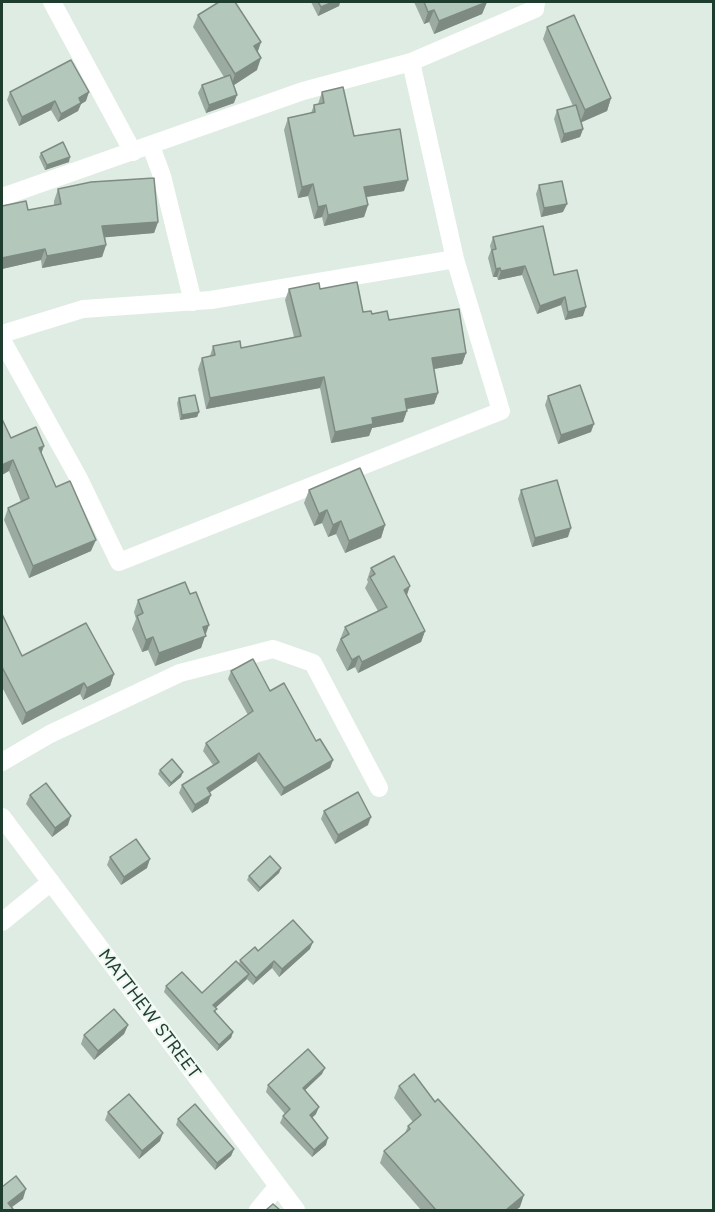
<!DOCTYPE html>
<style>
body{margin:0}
#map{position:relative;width:715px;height:1212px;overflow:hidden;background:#deece3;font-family:Figtree,sans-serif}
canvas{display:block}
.frame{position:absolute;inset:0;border:3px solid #1e3d2e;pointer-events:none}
</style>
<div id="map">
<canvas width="715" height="1212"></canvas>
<div class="frame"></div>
</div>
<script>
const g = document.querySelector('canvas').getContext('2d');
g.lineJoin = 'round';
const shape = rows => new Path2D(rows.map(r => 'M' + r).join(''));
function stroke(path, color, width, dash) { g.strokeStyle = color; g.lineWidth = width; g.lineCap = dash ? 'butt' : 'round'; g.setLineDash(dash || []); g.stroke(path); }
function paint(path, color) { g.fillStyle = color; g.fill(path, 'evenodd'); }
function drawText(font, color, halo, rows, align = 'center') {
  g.font = font + ' Figtree,sans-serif'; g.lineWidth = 4.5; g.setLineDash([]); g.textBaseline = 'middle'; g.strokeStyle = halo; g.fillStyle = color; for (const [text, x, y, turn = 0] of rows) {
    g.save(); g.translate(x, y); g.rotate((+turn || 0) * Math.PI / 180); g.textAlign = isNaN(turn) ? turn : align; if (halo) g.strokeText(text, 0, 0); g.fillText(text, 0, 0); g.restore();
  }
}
stroke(shape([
 [52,2,133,152],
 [151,146,162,176,193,302],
 [2,197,303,91,411,62,535,9,536,2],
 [2,334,83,309,211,300,455,259],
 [2,340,78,477,119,562,501,411,455,259,411,62],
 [2,762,50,734,180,673,273,649,313,663,379,788],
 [2,817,296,1210],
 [2,922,51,882],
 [258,1210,277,1187]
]), '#fff', 18);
paint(shape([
 [311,2,340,2,339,6,318,16],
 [414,2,487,2,482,14,434,34,429,22,424,24],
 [198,15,261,42,257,52,257,70,234,85,234,103,206,113,198,93,202,85,224,77,193,27],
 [547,27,611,98,607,111,581,122,583,129,580,137,561,143,554,119,557,110,573,106,543,39],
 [10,92,86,101,81,104,78,111,58,122,51,110,19,126,7,100],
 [322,92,354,136,404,191,366,197,368,205,364,217,324,226,322,217,314,219,308,196,298,198,284,130,288,118,311,113,314,105,318,104],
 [41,153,69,162,45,170,39,157],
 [539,185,563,212,541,217,536,194],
 [58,189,158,222,154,233,105,237,106,245,102,257,42,268,41,260,2,269,2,206,28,210,54,205,54,201],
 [493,237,554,275,583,316,565,320,561,305,537,314,522,275,498,280,497,277,493,277,488,258,491,250,490,246],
 [289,289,320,289,363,312,372,314,389,320,466,353,462,364,434,369,438,393,434,404,407,409,403,422,372,428,369,436,331,443,320,388,206,409,198,369,202,358,210,356,213,346,241,348,294,337,285,300],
 [548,396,591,432,558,444,545,405],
 [179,398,199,412,197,417,180,420,177,403],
 [11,438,41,453,56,487,91,551,29,578,4,520,8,508,21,502,9,471],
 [309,490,385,525,381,538,345,553,336,534,328,537,322,523,314,526,304,503],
 [521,490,568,537,532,547,518,499],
 [371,568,407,595,425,631,421,642,358,673,355,667,347,671,336,650,345,627,378,611,365,588,368,582,367,580],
 [138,600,205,635,201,648,155,666,148,650,142,652,132,629,136,619,134,612],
 [2,614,22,656,114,674,110,686,83,700,80,694,22,725,2,687],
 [231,671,270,691,333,760,330,768,281,796,256,761,209,793,208,803,192,813,179,793,182,785,213,765,203,751,206,743,248,715,228,679],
 [160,770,181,777,169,787,158,774],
 [30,795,68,825,52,837,26,804],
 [324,811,368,825,335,844,321,819],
 [110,857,147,868,121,885,107,865],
 [281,868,279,873,258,892,247,880,249,876],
 [310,949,279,977,272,968,253,985,247,979,246,980,215,1008,216,1013,233,1032,231,1038,217,1051,164,992,166,986,202,993,239,964,240,960,258,951],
 [128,1025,124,1034,94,1060,81,1044,84,1035],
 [322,1074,305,1090,316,1114,312,1118,326,1145,312,1157,280,1123,283,1116,285,1114,266,1092,268,1085],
 [399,1086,435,1102,520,1207,516,1210,421,1210,380,1163,384,1151,405,1133,408,1126,413,1122,394,1098],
 [108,1112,160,1141,139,1159,105,1120],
 [178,1119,234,1149,231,1156,215,1170,176,1125]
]), '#9baba1');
paint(shape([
 [333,2,340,2,339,6,318,16,321,7],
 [487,2,482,14,434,34,439,21],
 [434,10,429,22,424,24,428,12],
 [261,42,257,54,254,46],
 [261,58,257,70,231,87,235,74],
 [89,92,86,101,81,104,78,111,58,122,61,114,79,98],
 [237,95,234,103,206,113,209,105],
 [611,98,607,111,580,123,585,110],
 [55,101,51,110,19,126,22,117],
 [583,129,580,137,561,143,564,134],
 [70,157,69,162,45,170,47,165],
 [408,180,404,191,360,198,364,187],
 [313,184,308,196,298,198,302,187],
 [567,204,563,212,541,217,544,208],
 [326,205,322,217,314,219,318,207],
 [368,205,364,217,324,226,328,215],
 [158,222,154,233,98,238,102,226],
 [106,245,102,257,42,268,47,256],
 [45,249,41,260,2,269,2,258],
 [525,266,522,275,498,280,501,271],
 [500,268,497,277,493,277,496,269],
 [565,297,561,305,537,314,540,306],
 [586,307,583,316,565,320,568,312],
 [466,353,462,364,428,370,432,358],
 [324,377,320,388,206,409,210,398],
 [438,393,434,404,401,410,405,399],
 [407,411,403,422,372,428,369,436,331,443,335,432,372,418],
 [199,412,197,417,180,420,182,415],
 [594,424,591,432,558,444,561,435],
 [44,446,40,457,39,448],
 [13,460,9,471,2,475,2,465],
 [327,510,322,523,314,526,319,514],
 [341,521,336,534,328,537,333,525],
 [385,525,381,538,345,553,349,541],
 [571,528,568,537,532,547,535,538],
 [96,540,91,551,29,578,33,566],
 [410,586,406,598,404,590],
 [209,625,201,648,155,666,159,653,203,627],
 [425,631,421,642,358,673,362,662],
 [153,637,148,650,142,652,146,640],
 [359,656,355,667,347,671,352,660],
 [114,674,110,686,83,700,87,688],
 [84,683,80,694,22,725,26,713],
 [259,753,256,761,204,796,207,788],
 [333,760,330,768,281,796,284,788],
 [183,772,181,777,169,787,171,783],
 [211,795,208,803,192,813,195,805],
 [71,816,68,825,52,837,55,828],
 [371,817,368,825,335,844,338,835],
 [150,859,147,868,121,885,124,877],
 [281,868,279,873,258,892,260,888],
 [313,942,310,949,279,977,282,969],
 [274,961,272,968,253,985,256,978],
 [249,974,246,980,211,1012,213,1005],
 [128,1025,124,1034,94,1060,98,1051],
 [233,1032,231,1038,217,1051,219,1045],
 [325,1068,322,1074,300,1095,303,1088],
 [319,1107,316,1114,307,1122,310,1115],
 [163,1133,160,1141,139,1159,142,1151],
 [328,1138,326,1145,312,1157,314,1150],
 [234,1149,231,1156,215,1170,217,1163],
 [26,1189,23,1199,8,1210,8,1203],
 [524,1195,520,1207,516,1210,506,1210]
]), '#7e8b83');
const building = shape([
 [219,2,235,2,261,42,254,46,261,58,235,74,198,15,219,2],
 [318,2,333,2,321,7,318,2],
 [424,2,487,2,439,21,434,10,428,12,424,2],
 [574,15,611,98,585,110,547,27,574,15],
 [71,60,89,92,79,98,81,103,61,114,55,101,22,117,10,92,71,60],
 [230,75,237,95,209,105,202,85,230,75],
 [343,87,354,136,400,129,408,180,364,187,368,205,328,215,326,205,318,207,313,184,302,187,288,118,315,112,314,105,324,103,322,92,343,87],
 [576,105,583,129,564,134,557,110,576,105],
 [63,142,70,157,47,165,41,153,63,142],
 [154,178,158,222,102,226,106,245,47,256,45,249,2,258,2,206,26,201,28,210,61,204,58,189,91,182,154,178],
 [562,181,567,204,544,208,539,185,562,181],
 [543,226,554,275,577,270,586,307,568,312,565,297,540,306,525,266,501,271,500,268,496,269,492,250,496,249,493,237,543,226],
 [357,282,363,312,371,311,372,314,387,311,389,320,459,309,466,353,432,358,438,393,405,399,407,411,372,418,373,424,335,432,324,377,210,398,202,358,215,355,213,346,240,341,241,348,301,336,289,289,319,283,320,289,357,282],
 [580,385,594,424,561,435,548,396,580,385],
 [195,395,199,412,182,415,179,398,195,395],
 [2,419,11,438,36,427,44,446,39,448,56,487,70,481,96,540,33,566,8,508,29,498,13,460,2,465,2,419],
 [360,468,385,525,349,541,341,521,333,525,327,510,319,514,309,490,360,468],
 [557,480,571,528,535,538,521,490,557,480],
 [394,556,410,586,404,590,425,631,362,662,359,656,352,660,341,639,349,634,345,627,387,607,370,577,375,574,371,568,394,556],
 [185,582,190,594,196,592,209,625,203,627,206,636,159,653,153,637,146,640,137,616,143,613,138,600,185,582],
 [2,614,22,656,86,623,114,674,87,688,84,683,26,713,2,667,2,614],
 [253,659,270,691,284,683,316,741,320,739,333,760,284,788,259,753,207,788,211,795,195,805,182,785,219,762,206,743,253,711,231,671,253,659],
 [172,759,183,772,171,783,160,770,172,759],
 [46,783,71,816,55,828,30,795,46,783],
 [358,792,371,817,338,835,324,811,358,792],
 [136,839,150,859,124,877,110,857,136,839],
 [270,856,281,868,260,888,249,876,270,856],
 [293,920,313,942,282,969,274,961,256,978,240,960,255,947,258,951,293,920],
 [236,961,249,974,213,1005,217,1009,214,1011,233,1032,219,1045,166,986,182,972,202,993,236,961],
 [114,1009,128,1025,98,1051,84,1035,114,1009],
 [308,1049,325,1068,303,1088,319,1107,310,1115,328,1138,314,1150,283,1116,290,1109,268,1085,308,1049],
 [414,1074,435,1102,438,1099,524,1195,506,1210,436,1210,384,1151,410,1129,408,1126,421,1115,399,1086,414,1074],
 [129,1094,163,1133,142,1151,108,1112,129,1094],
 [195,1104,234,1149,217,1163,178,1119,195,1104],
 [16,1176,26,1189,8,1203,13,1209,11,1210,2,1210,2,1187,16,1176],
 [273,1204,280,1210,266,1210,273,1204]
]);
paint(building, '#b4c7bb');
stroke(building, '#7e8b83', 1.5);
drawText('18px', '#1e3d2e', '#eff8f2', [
 ["MATTHEW STREET",149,1014,53]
]);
</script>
